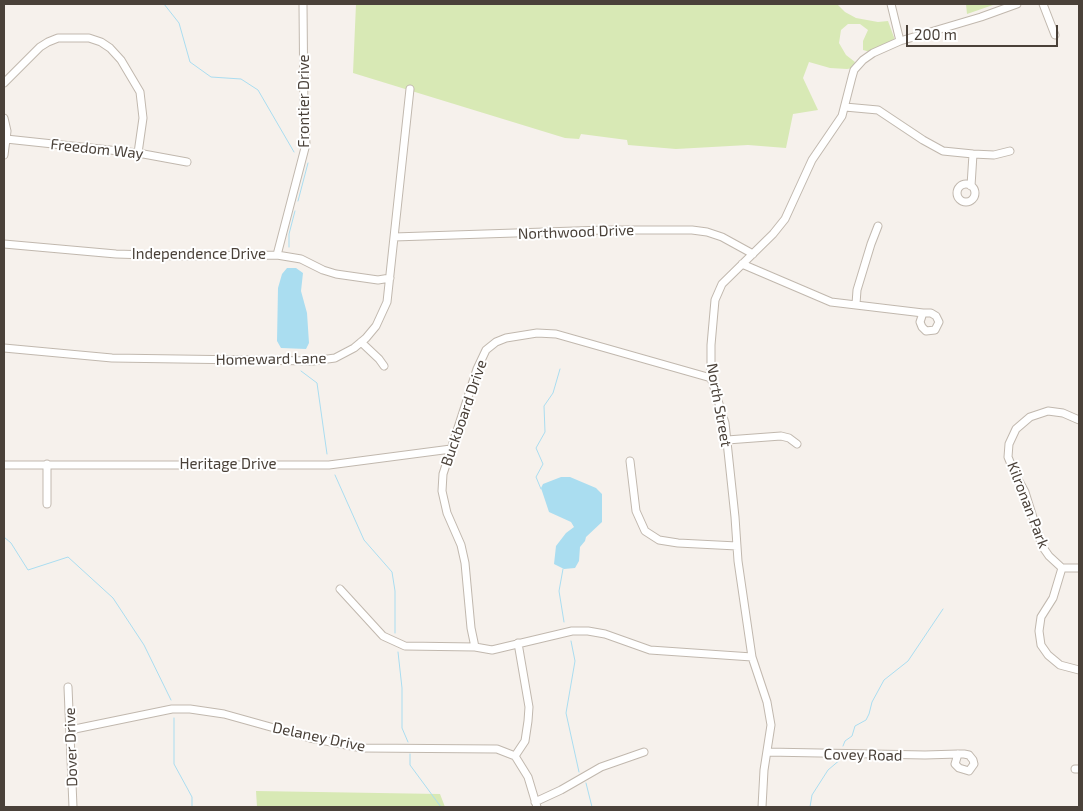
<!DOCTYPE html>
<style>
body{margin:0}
#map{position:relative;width:1083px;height:811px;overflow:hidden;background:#f6f1ec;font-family:"Exo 2",sans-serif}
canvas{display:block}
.frame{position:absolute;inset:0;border:5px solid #4a4139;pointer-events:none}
.scale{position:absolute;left:906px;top:25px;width:152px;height:22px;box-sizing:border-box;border:2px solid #4a4139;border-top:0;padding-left:6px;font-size:15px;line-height:18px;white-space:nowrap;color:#4a4139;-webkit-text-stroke:4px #fff;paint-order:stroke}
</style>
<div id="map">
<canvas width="1083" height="811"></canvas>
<div class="frame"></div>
<div class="scale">200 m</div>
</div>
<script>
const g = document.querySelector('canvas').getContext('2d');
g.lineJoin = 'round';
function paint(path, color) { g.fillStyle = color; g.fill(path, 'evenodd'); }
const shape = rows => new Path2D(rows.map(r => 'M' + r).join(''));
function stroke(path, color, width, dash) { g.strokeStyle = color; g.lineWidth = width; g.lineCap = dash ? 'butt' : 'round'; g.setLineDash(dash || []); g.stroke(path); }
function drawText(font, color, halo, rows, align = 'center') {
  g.font = font + ' "Exo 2",sans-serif'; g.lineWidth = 4; g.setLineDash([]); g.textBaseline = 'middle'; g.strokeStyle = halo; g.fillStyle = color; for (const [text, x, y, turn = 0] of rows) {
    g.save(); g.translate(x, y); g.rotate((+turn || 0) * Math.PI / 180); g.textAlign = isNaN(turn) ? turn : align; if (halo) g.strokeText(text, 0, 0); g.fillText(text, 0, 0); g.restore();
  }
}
paint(shape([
 [356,4,837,4,845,12,856,18,878,22,888,21,895,40,870,52,863,50,863,41,868,30,860,24,848,24,841,30,839,43,846,55,855,62,853,68,847,69,830,68,809,62,803,78,818,110,793,114,786,148,748,145,676,149,628,145,627,140,581,134,579,139,565,138,353,73],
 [966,4,992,4,993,5,967,14],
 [256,791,440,794,445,807,257,807]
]), '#d8e9b5');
paint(shape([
 [287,268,296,268,303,273,301,291,307,313,309,343,306,349,281,348,277,341,278,288,282,274],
 [561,477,570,477,596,488,602,494,602,522,586,537,585,541,580,547,579,561,575,568,564,569,554,564,556,546,566,533,574,527,571,522,549,512,541,488,543,484]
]), '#aaddf0');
stroke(shape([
 [164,4,179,23,190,62,211,77,241,79,258,90,294,152],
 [298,201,308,163],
 [289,247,289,234,295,211],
 [301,371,317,383,327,454],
 [335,475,364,540,392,572,395,591,395,633],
 [541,489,536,477,543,464,536,448,545,432,544,406,553,393,560,369],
 [4,537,11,543,28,570,68,557,113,598,144,645,171,700],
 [563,569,559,591,564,622],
 [571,641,575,661,566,713,579,772],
 [398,652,402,688,402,728,408,742],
 [174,718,174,764,192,797,192,807],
 [843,746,845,741,852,736,855,726,866,720,869,714,872,702,884,680,908,661,943,609],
 [410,754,410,765,441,807],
 [586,783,592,807],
 [810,807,812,795,828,770,841,759]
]), '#aaddf0', 1);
const minor = shape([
 [891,4,900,41],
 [1043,4,1055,35],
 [4,83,40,47,48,42,58,38,89,38,101,42,110,48,121,60,140,92,143,118,138,153],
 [845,107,878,110,923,140,943,151,973,154,994,155,1010,151],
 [4,118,7,131,4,155],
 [6,139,138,153,187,162],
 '957 193a9 9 0 1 1 18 0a9 9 0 1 1-18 0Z',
 [971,186,973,154],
 [394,237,605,230,692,230,707,232,722,237,753,254],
 [4,244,116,254,180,256,277,255,301,259,323,270,336,274,378,280,390,278],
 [277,255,306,144,304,114,303,4],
 [742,264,831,302,923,313],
 [856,304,857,290,871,244,878,226],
 [923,313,931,313,936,316,939,322,935,330,926,331,922,327,920,322,923,313],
 [361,342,379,359,384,366],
 [4,348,112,358,313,361,335,358,354,348,366,338,376,326,387,302,410,89],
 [1079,420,1063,413,1048,411,1030,417,1016,429,1009,444,1008,457,1015,474,1025,492,1042,546,1049,556,1062,568,1079,568],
 [727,440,781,436,789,438,797,444],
 [630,461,636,511,645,531,659,540,678,543,737,546],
 [47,464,47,504],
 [4,465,329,465,451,449],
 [1062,568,1053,598,1041,617,1039,631,1041,645,1048,655,1060,665,1079,670],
 [340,589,383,636,405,646,475,647,492,650,572,631,588,631,605,634,650,650,752,657],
 [475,647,471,628,465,563,461,545,447,513,442,491,443,474,477,369,486,350,496,342,506,338,537,333,556,334,711,378],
 [68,687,73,807],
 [70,730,172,709,190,709,224,714,310,738,362,748,497,749,515,756,528,777,537,807],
 [767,752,925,755,958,754,964,754,969,755,973,760,974,764,969,771,959,768,955,764,958,754],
 [515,756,525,741,528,721,529,707,518,643],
 [1075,769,1079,769],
 [535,802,561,790,601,767,644,752],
 [762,807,764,770,771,725,767,702,752,657,738,561,735,517,725,423,711,378,711,345,715,300,722,284,773,234,785,219,812,160,842,116,852,77,854,70,863,60,873,53,900,41,981,17,1017,4]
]);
stroke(minor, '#c1b8ae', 9);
stroke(minor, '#fff', 7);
drawText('15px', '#4a4139', '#fff', [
 ["Frontier Drive",304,101,-90],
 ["Freedom Way",97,149,6],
 ["Northwood Drive",576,232,-2],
 ["Independence Drive",199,254],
 ["Homeward Lane",271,359,-1],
 ["North Street",719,405,80],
 ["Buckboard Drive",464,413,-71],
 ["Heritage Drive",228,464],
 ["Kilronan Park",1028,505,69],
 ["Delaney Drive",319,737,12],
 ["Dover Drive",71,747,-92],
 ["Covey Road",863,755,1]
]);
</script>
